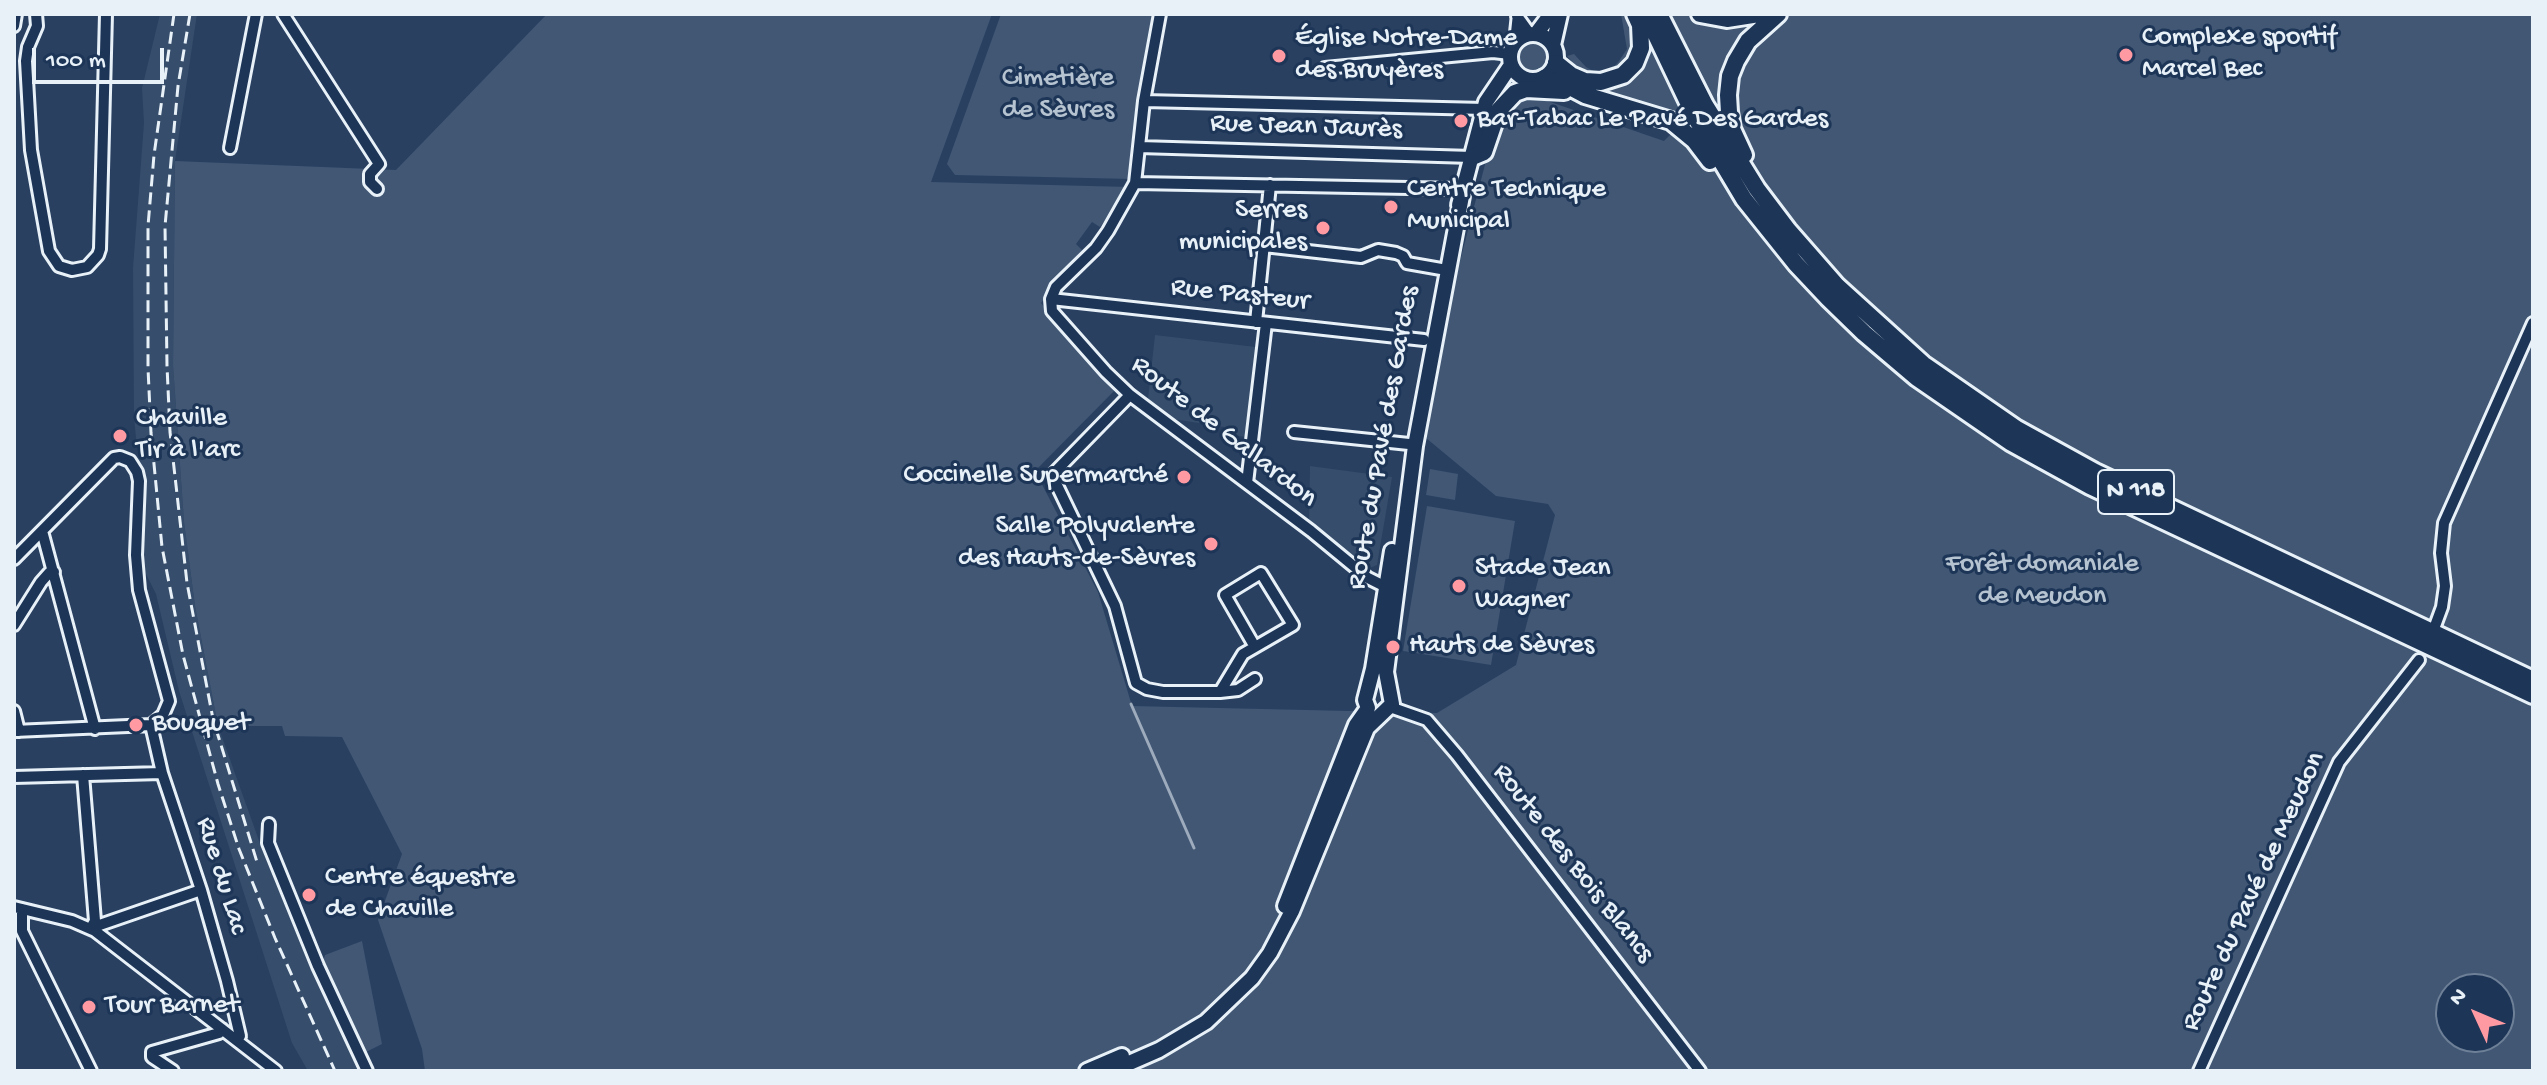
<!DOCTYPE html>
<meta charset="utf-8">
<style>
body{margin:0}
#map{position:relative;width:2547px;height:1085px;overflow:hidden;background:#294061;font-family:"Gochi Hand",sans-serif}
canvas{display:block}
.frame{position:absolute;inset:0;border:16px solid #e8f1f8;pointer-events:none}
.north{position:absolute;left:2435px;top:973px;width:80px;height:80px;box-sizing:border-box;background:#1d3557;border:2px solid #6e8097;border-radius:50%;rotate:314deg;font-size:22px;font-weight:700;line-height:32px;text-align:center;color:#e8f1f8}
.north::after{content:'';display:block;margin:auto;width:28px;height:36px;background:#ff9aa2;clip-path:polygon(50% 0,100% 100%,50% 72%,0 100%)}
.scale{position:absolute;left:32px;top:48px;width:132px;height:36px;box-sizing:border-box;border:4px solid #e8f1f8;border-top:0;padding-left:10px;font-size:24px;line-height:28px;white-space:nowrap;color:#e8f1f8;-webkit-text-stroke:6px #1d3557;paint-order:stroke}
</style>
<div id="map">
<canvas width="2547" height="1085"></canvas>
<div class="frame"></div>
<div class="north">N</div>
<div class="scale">100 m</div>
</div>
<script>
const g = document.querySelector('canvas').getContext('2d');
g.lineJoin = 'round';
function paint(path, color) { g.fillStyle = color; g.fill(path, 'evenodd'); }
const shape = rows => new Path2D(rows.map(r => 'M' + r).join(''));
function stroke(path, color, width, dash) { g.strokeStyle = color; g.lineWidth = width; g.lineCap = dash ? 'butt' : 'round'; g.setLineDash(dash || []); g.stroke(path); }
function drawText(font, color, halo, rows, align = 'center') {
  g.font = font + ' "Gochi Hand",sans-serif'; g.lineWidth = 6; g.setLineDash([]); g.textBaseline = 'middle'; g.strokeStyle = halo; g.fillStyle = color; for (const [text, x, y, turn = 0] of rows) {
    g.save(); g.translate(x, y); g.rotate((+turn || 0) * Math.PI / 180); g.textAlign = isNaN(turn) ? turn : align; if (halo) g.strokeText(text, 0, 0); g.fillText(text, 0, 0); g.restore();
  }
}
paint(shape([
 [160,14,197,14,175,161,173,365,184,522,195,606,218,726,262,849,310,967,358,1071,308,1071,292,1043,179,691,156,594,143,568,142,499,134,417,133,268,144,123,142,88],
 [1155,335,1256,347,1246,437,1223,434,1224,427,1173,419,1148,399],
 [1310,466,1392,477,1377,565,1365,570,1309,525]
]), '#364d6b');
paint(shape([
 [547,14,992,14,931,182,1130,187,1100,227,1092,222,1076,244,1082,250,1041,303,1114,391,1035,471,1098,592,1132,706,1437,713,1516,665,1555,515,1548,504,1496,496,1426,438,1452,292,1496,122,1530,95,1664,141,1681,124,1587,88,1620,83,1646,34,1682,106,1666,14,1686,14,1702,21,1769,14,1726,79,1791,14,2533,14,2533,1071,425,1071,422,1049,378,920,402,854,342,737,285,736,282,726,218,726,195,606,184,522,173,365,175,161,396,170],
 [2451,989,2499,989,2499,1037,2451,1037],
 [1001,14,1155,14,1140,97,1132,179,955,175,947,164],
 [1621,14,1630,14,1637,33,1631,58,1620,69,1604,76,1591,75,1577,67,1567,56,1574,54,1586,67,1595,72,1611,70,1619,61,1627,49],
 '1516 58a18 18 0 1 1 36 0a18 18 0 1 1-36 0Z',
 [1430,469,1458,474,1455,500,1426,495],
 [1427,506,1515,521,1491,665,1403,651],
 [362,941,382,1044,362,1054,322,965,325,955]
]), '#415774');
stroke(shape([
 [1131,704,1194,848]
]), '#9dabbd', 3);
const minor = shape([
 [36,14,37,26,28,47,26,61,31,150,49,251,59,266,72,270,87,267,98,255,100,249,106,14],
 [283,14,379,164,370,174,370,182,377,189],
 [1160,14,1144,101,1135,183,1108,231,1096,248,1056,287,1051,299,1052,311,1106,372,1130,395,1311,531,1368,578,1386,587],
 [1517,16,1530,34],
 [14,26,16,14],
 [1515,42,1518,14],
 [1325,68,1493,52,1510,54],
 [1144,101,1485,109],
 [1139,147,1472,157],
 [230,148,256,14],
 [1135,183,1464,189],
 [1264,246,1361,257,1378,250,1396,253,1403,256,1407,263,1441,269],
 [1051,299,1424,340],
 [1256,322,1270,185],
 [1130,395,1052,475,1115,606,1136,683,1147,689,1163,692,1220,692,1243,654,1293,625,1261,573,1225,595,1255,647],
 [1294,432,1409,444],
 [1247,483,1266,323],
 [42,531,95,729],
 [14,559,114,458,120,457,130,461,137,472,139,481,136,555,139,590,169,701,163,715,151,725,14,731],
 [14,625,41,582,49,573,54,572],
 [2435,626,2442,607,2445,586,2441,553,2444,523,2533,323],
 [1220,692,1238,690,1255,679],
 [1390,707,1427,720,1457,755,1700,1071],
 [14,711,19,731],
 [151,725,162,773,201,890,227,981,240,1036,237,1040],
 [83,775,95,921,91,928],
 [14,777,162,773],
 [269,824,268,843,318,966,367,1071],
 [14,907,72,921,95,931,276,1071],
 [22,909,22,931,91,1071],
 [91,928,201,890],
 [173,1071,152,1057,152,1052,219,1033,222,1029],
 [2199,1071,2339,762,2419,660]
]);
const secondary = shape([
 '1510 57a23 23 0 1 1 46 0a23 23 0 1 1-46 0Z',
 [1536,34,1551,14],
 [1553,45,1560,14],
 [1459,205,1486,102,1511,65],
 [1368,708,1365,700,1373,669,1392,551],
 [1285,906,1356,725,1368,708],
 [1087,1071,1122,1056],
 [1111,1071,1159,1050,1206,1022,1252,978,1270,953,1292,911,1367,728,1392,704,1386,672,1415,446,1462,196]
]);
const trunk = shape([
 [1646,14,1695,117,1744,199,1796,264,1828,298,1864,333,1917,378,2010,442,2090,486,2533,695],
 [1659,14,1705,105,1757,189,1788,230,1837,286,1923,364,2017,429,2095,472,2533,680],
 [1700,14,1727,19,1759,14],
 [1556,63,1571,75,1585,81,1601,82,1623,75,1635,63,1641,48,1640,25,1635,14],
 [1544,78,1566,85,1585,95,1671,121,1694,140,1710,161],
 [1744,155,1732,129,1729,112,1728,95,1730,76,1736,61,1748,41,1778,14],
 [1472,157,1484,152,1498,111,1515,93,1526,89,1564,91]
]);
stroke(minor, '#e8f1f8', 16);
stroke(secondary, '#e8f1f8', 20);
stroke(trunk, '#e8f1f8', 22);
stroke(minor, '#1d3557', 10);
stroke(secondary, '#1d3557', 14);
stroke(trunk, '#1d3557', 16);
stroke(shape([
 [174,14,154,155,148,226,148,368,151,433,162,547,183,655,218,784,239,849,275,938,335,1071],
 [190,14,178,86,165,226,167,366,170,432,187,583,213,719,257,862]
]), '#e8f1f8', 3, [12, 6]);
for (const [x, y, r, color] of [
 [2126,55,8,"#ff9aa2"],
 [1279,56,8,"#ff9aa2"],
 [1461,121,8,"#ff9aa2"],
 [1391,207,8,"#ff9aa2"],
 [1323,228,8,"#ff9aa2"],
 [120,436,8,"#ff9aa2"],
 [1184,477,8,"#ff9aa2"],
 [1211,544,8,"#ff9aa2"],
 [1459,586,8,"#ff9aa2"],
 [1393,647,8,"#ff9aa2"],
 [136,725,8,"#ff9aa2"],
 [309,895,8,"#ff9aa2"],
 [89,1007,8,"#ff9aa2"]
]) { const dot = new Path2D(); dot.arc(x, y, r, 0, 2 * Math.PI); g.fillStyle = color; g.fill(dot); stroke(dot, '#1d3557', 3); }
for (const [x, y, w] of [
 [2136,492,76]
]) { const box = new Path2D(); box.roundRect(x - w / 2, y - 22, w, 44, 6); g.fillStyle = '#1d3557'; g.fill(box); stroke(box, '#e8f1f8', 2); }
drawText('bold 26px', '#e8f1f8', null, [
 ["N 118",2136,492]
]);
drawText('28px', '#e8f1f8', '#1d3557', [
 ["Complexe sportif",2142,39],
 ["Marcel Bec",2142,71],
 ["Église Notre-Dame",1295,40],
 ["des Bruyères",1295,72],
 ["Bar-Tabac Le Pavé Des Gardes",1477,121],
 ["Centre Technique",1407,191],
 ["Municipal",1407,223],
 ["Serres",1307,212,"right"],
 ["municipales",1307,244,"right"],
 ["Chaville",136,420],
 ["Tir à l'arc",136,452],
 ["Coccinelle Supermarché",1168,477,"right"],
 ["Salle Polyvalente",1195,528,"right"],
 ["des Hauts-de-Sèvres",1195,560,"right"],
 ["Stade Jean",1475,570],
 ["Wagner",1475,602],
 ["Hauts de Sèvres",1409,647],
 ["Bouquet",152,725],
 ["Centre équestre",325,879],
 ["de Chaville",325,911],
 ["Tour Barnet",105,1007]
], 'left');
drawText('28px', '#b6c3d0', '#1d3557', [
 ["Cimetière",1058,80],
 ["de Sèvres",1058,112],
 ["Forêt domaniale",2042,566],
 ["de Meudon",2042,598]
]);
drawText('28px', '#e8f1f8', '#1d3557', [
 ["Rue Jean Jaurès",1306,128,2],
 ["Rue Pasteur",1240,296,6],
 ["Route de Gallardon",1223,433,38],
 ["Route du Pavé des Gardes",1385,438,-80],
 ["Route des Bois Blancs",1572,864,52],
 ["Rue du Lac",220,876,73],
 ["Route du Pavé de Meudon",2255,892,-65]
]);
</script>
